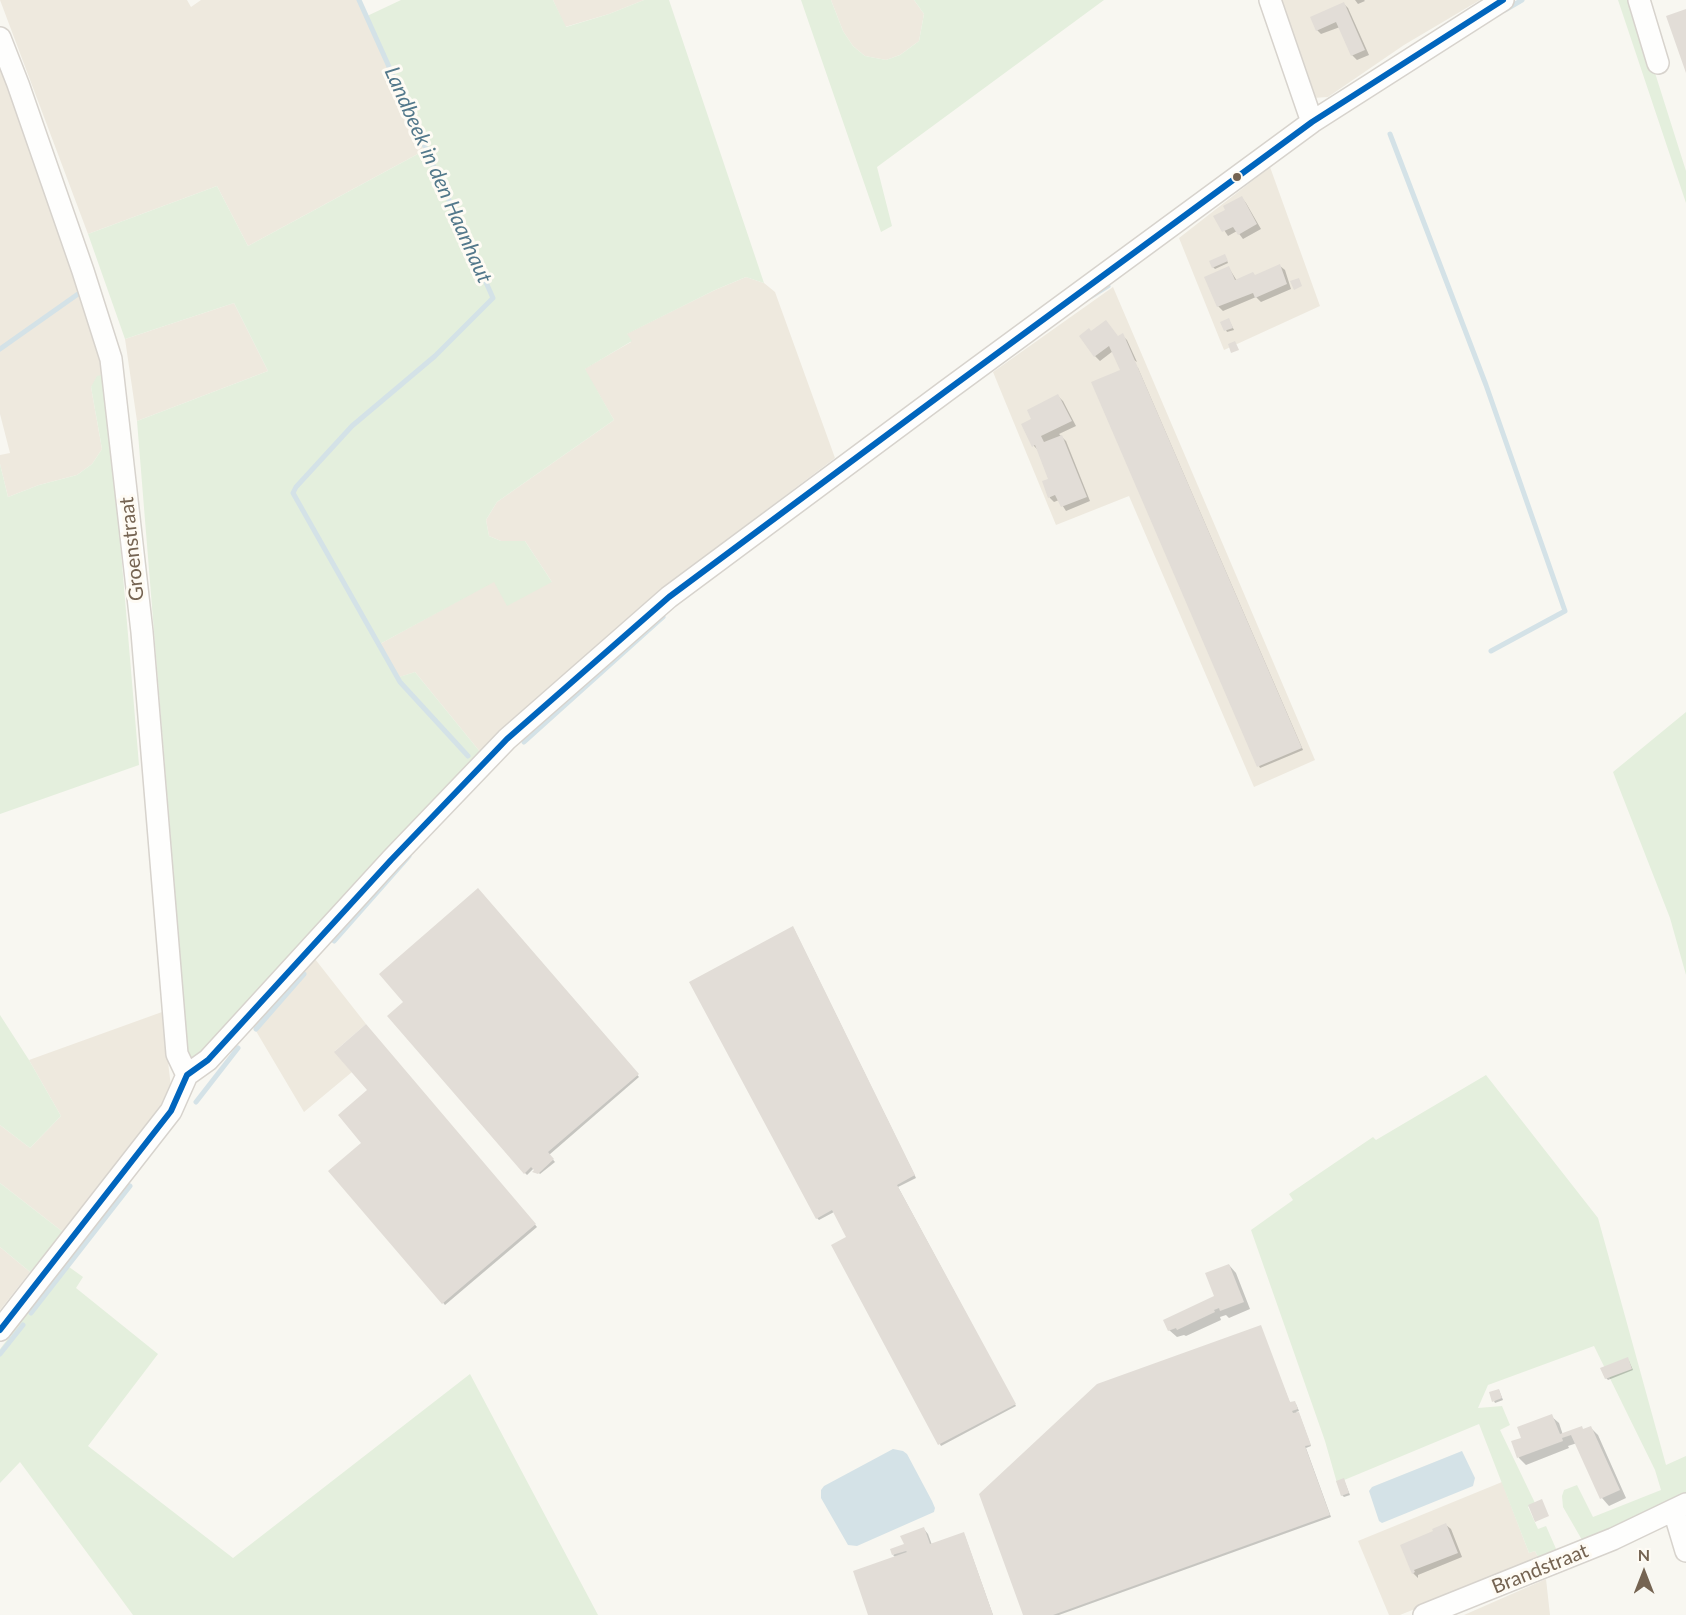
<!DOCTYPE html>
<style>
body{margin:0}
#map{position:relative;width:1686px;height:1615px;overflow:hidden;background:#f8f7f1;font-family:Lato,sans-serif}
canvas{display:block}
.north{position:absolute;left:1614px;top:1543px;width:60px;height:60px;-webkit-text-stroke:4px #fefbf4;paint-order:stroke;rotate:0deg;font-size:16px;font-weight:700;line-height:24px;text-align:center;color:#756452}
.north::after{content:'';display:block;margin:auto;width:21px;height:27px;background:#756452;clip-path:polygon(50% 0,100% 100%,50% 72%,0 100%)}
</style>
<div id="map">
<canvas width="1686" height="1615"></canvas>
<div class="north">N</div>
</div>
<script>
const g = document.querySelector('canvas').getContext('2d');
g.lineJoin = 'round';
function paint(path, color) { g.fillStyle = color; g.fill(path, 'evenodd'); }
const shape = rows => new Path2D(rows.map(r => 'M' + r).join(''));
function stroke(path, color, width, dash) { g.strokeStyle = color; g.lineWidth = width; g.lineCap = dash ? 'butt' : 'round'; g.setLineDash(dash || []); g.stroke(path); }
function drawText(font, color, halo, rows, align = 'center') {
  g.font = font + ' Lato,sans-serif'; g.lineWidth = 6; g.setLineDash([]); g.textBaseline = 'middle'; g.strokeStyle = halo; g.fillStyle = color; for (const [text, x, y, turn = 0] of rows) {
    g.save(); g.translate(x, y); g.rotate((+turn || 0) * Math.PI / 180); g.textAlign = isNaN(turn) ? turn : align; if (halo) g.strokeText(text, 0, 0); g.fillText(text, 0, 0); g.restore();
  }
}
paint(shape([
 [0,0,187,0,191,7,201,0,358,0,427,149,248,246,217,186,88,234],
 [553,0,644,0,609,14,565,27],
 [831,0,914,0,924,14,919,41,900,55,886,60,865,56,853,46,843,31],
 [1278,0,1480,0,1404,45,1328,97,1313,98],
 [0,62,61,230,106,374,91,387,102,449,92,464,77,475,39,485,8,497,0,464,0,455,10,453,0,414],
 [1270,167,1320,306,1224,350,1179,238],
 [746,277,764,283,775,292,835,458,659,591,481,753,415,672,397,678,378,645,494,581,552,582,525,541,501,541,489,536,486,520,497,502,614,420,584,369,631,342,626,334,715,290],
 [1113,287,1315,760,1254,787,1129,496,1056,525,993,372],
 [234,303,268,371,137,421,125,339],
 [315,959,366,1024,335,1051,352,1072,304,1112,253,1026],
 [162,1012,172,1095,156,1119,63,1232,0,1183,0,1125,30,1148,61,1116,29,1060],
 [0,1247,30,1272,0,1310],
 [1502,1482,1529,1553,1535,1551,1539,1559,1400,1615,1389,1615,1358,1541],
 [1546,1579,1550,1615,1464,1615]
]), '#eee9de');
paint(shape([
 [401,0,553,0,566,27,609,14,644,0,669,0,764,283,746,277,715,290,627,334,632,341,585,369,614,420,497,502,486,520,489,536,501,541,525,541,552,582,507,606,494,582,378,645,396,678,415,672,481,753,197,1062,191,1060,188,1053,137,421,268,371,234,303,125,339,88,234,217,186,248,246,427,149,365,17],
 [801,0,831,0,843,31,853,46,865,56,886,60,900,55,919,41,924,14,914,0,1104,0,877,167,892,226,881,232],
 [1618,0,1632,0,1686,171,1686,203],
 [106,374,139,765,0,814,0,464,8,497,39,485,77,475,92,464,102,449,91,387,97,376],
 [1686,712,1686,975,1670,918,1613,772],
 [0,1015,29,1060,61,1116,30,1148,0,1125],
 [1486,1075,1598,1218,1666,1465,1686,1456,1686,1517,1593,1559,1563,1507,1562,1496,1564,1490,1577,1485,1593,1517,1661,1490,1655,1470,1594,1346,1488,1385,1478,1408,1502,1406,1510,1425,1500,1430,1535,1503,1528,1507,1538,1529,1546,1526,1557,1551,1539,1559,1535,1551,1529,1553,1479,1424,1337,1483,1325,1441,1251,1230,1293,1200,1289,1194,1373,1137,1376,1140],
 [0,1183,63,1232,30,1272,0,1247],
 [65,1264,83,1277,76,1288,158,1354,88,1446,233,1558,470,1374,598,1615,133,1615,20,1462,0,1483,0,1349]
]), '#e4efdd');
paint(shape([
 [893,1449,903,1451,907,1454,932,1501,935,1508,934,1512,857,1546,848,1545,821,1498,821,1490,824,1486],
 [1462,1451,1475,1478,1473,1486,1382,1523,1379,1521,1369,1491,1372,1487]
]), '#d4e2e7');
paint(shape([
 [1355,0,1364,0,1365,1,1358,4],
 [1344,4,1348,8,1369,55,1357,60,1352,55,1340,27,1321,34,1317,30],
 [1242,198,1246,203,1261,229,1243,239,1237,231,1228,236,1215,216,1227,211],
 [1226,258,1228,263,1215,269,1213,267],
 [1280,266,1285,270,1291,289,1261,302,1256,297,1223,311,1218,306,1229,268,1237,281,1256,277],
 [1229,320,1234,330,1227,332,1226,330],
 [1091,333,1118,338,1122,335,1127,340,1137,362,1134,360,1134,364,1138,368,1303,750,1260,768,1259,766,1123,371,1113,351,1100,361,1095,356,1081,337],
 [1058,396,1063,401,1076,426,1059,434,1066,441,1090,501,1066,511,1059,500,1054,502,1050,498,1044,482,1050,480,1039,451,1034,446,1023,425,1033,420],
 [478,890,639,1077,549,1155,555,1162,540,1174,534,1168,527,1175,525,1173,389,1016,405,1003],
 [794,929,916,1178,898,1187,1016,1406,941,1446,833,1246,848,1238,834,1212,819,1220,817,1218],
 [366,1026,537,1227,445,1305,330,1171,363,1143,369,1090],
 [1229,1265,1236,1273,1250,1309,1229,1318,1226,1315,1220,1317,1221,1320,1186,1336,1184,1335,1177,1337,1169,1330,1216,1297],
 [1260,1326,1290,1403,1294,1402,1296,1404,1299,1411,1296,1412,1300,1416,1311,1446,1306,1448,1331,1517,1059,1615,1024,1615],
 [1629,1361,1633,1370,1608,1380,1606,1378],
 [1499,1390,1503,1400,1495,1403,1494,1401],
 [1551,1416,1559,1423,1563,1435,1591,1428,1598,1435,1626,1498,1609,1506,1602,1498,1577,1443,1568,1446,1569,1448,1526,1465,1519,1458,1513,1442,1523,1439],
 [1344,1480,1350,1495,1344,1497,1342,1495],
 [1446,1525,1451,1529,1462,1557,1418,1575,1418,1578,1413,1573,1402,1545,1435,1532],
 [924,1529,928,1534,932,1545,963,1534,965,1536,993,1615,869,1615,896,1558,893,1555]
]), '#0003');
stroke(shape([
 [359,0,493,298,435,356,352,426,296,487,293,493,400,682,468,756],
 [1505,10,1522,0],
 [1390,134,1486,385,1565,611,1491,651],
 [1092,296,1108,286],
 [0,349,78,294],
 [524,742,663,617],
 [334,941,409,856],
 [256,1029,304,974],
 [196,1102,238,1048],
 [31,1313,130,1186],
 [0,1354,23,1325]
]), '#d4e2e7', 5);
paint(shape([
 [1344,2,1365,50,1351,56,1336,22,1316,31,1310,17],
 [1686,9,1686,73,1666,16],
 [1242,196,1257,224,1238,235,1233,227,1222,232,1213,216,1225,210,1223,206],
 [1225,254,1228,261,1212,268,1209,261],
 [1280,264,1287,284,1255,298,1253,293,1217,307,1204,277,1229,266,1235,280,1253,272,1255,275],
 [1299,278,1302,286,1294,290,1290,281],
 [1229,318,1233,328,1224,331,1220,322],
 [1106,320,1118,336,1123,333,1302,748,1257,767,1091,382,1120,370,1109,346,1094,357,1079,336,1089,328,1091,331],
 [1235,341,1239,350,1231,353,1228,344],
 [1058,394,1072,421,1041,436,1044,442,1062,435,1087,497,1061,507,1055,495,1048,498,1042,481,1048,479,1035,445,1032,447,1021,424,1031,419,1027,410],
 [478,888,639,1074,548,1152,554,1159,538,1174,532,1172,534,1170,531,1167,524,1174,387,1016,403,1002,379,974],
 [793,926,915,1175,897,1185,1016,1404,938,1445,831,1245,846,1237,832,1210,816,1219,689,982],
 [366,1024,536,1224,442,1304,328,1171,361,1143,338,1115,367,1090,334,1052],
 [1229,1264,1244,1302,1220,1311,1219,1308,1214,1310,1215,1312,1177,1330,1176,1328,1168,1331,1163,1320,1214,1296,1205,1273],
 [1261,1325,1290,1402,1295,1401,1298,1409,1292,1411,1293,1413,1299,1412,1311,1445,1305,1446,1330,1515,1053,1615,1023,1615,979,1494,1097,1384],
 [1628,1357,1632,1369,1605,1379,1600,1368],
 [1499,1389,1502,1398,1492,1402,1489,1392],
 [1552,1414,1560,1434,1582,1426,1583,1429,1591,1426,1620,1490,1600,1499,1571,1435,1562,1438,1563,1441,1517,1458,1511,1441,1521,1438,1517,1427],
 [1344,1478,1349,1493,1341,1496,1336,1481],
 [1542,1499,1549,1516,1535,1522,1528,1505],
 [1446,1523,1458,1553,1414,1570,1415,1572,1412,1574,1400,1545,1433,1531,1432,1529],
 [924,1527,930,1544,964,1532,993,1615,868,1615,853,1571,907,1552,906,1551,892,1555,890,1549,904,1544,900,1536]
]), '#e2ddd7');
const minor = shape([
 [1270,0,1312,122],
 [1639,0,1658,63],
 [0,38,18,84,83,271,111,359,142,632,177,1054,187,1075],
 [0,1330,171,1111,187,1075,208,1060,391,860,507,739,669,597,946,391,1312,122,1503,0],
 [1674,1511,1686,1551],
 [1424,1615,1613,1539,1686,1504]
]);
stroke(minor, '#d7d3cd', 24);
stroke(minor, '#fefefd', 21);
stroke(shape([
 [0,1330,171,1111,187,1075,208,1060,391,860,507,739,669,597,946,391,1312,122,1503,0]
]), '#0065bd', 6);
for (const [x, y, r, color] of [
 [1237,177,5,"#756452"]
]) { const dot = new Path2D(); dot.arc(x, y, r, 0, 2 * Math.PI); g.fillStyle = color; g.fill(dot); stroke(dot, '#fefbf4', 2); }
drawText('20px', '#756452', '#fefbf4', [
 ["Groenstraat",132,549,-96],
 ["Brandstraat",1540,1569,-22]
]);
drawText('italic 21px', '#52788b', '#fefbf4', [
 ["Landbeek in den Haanhaut",438,175,66]
]);
</script>
